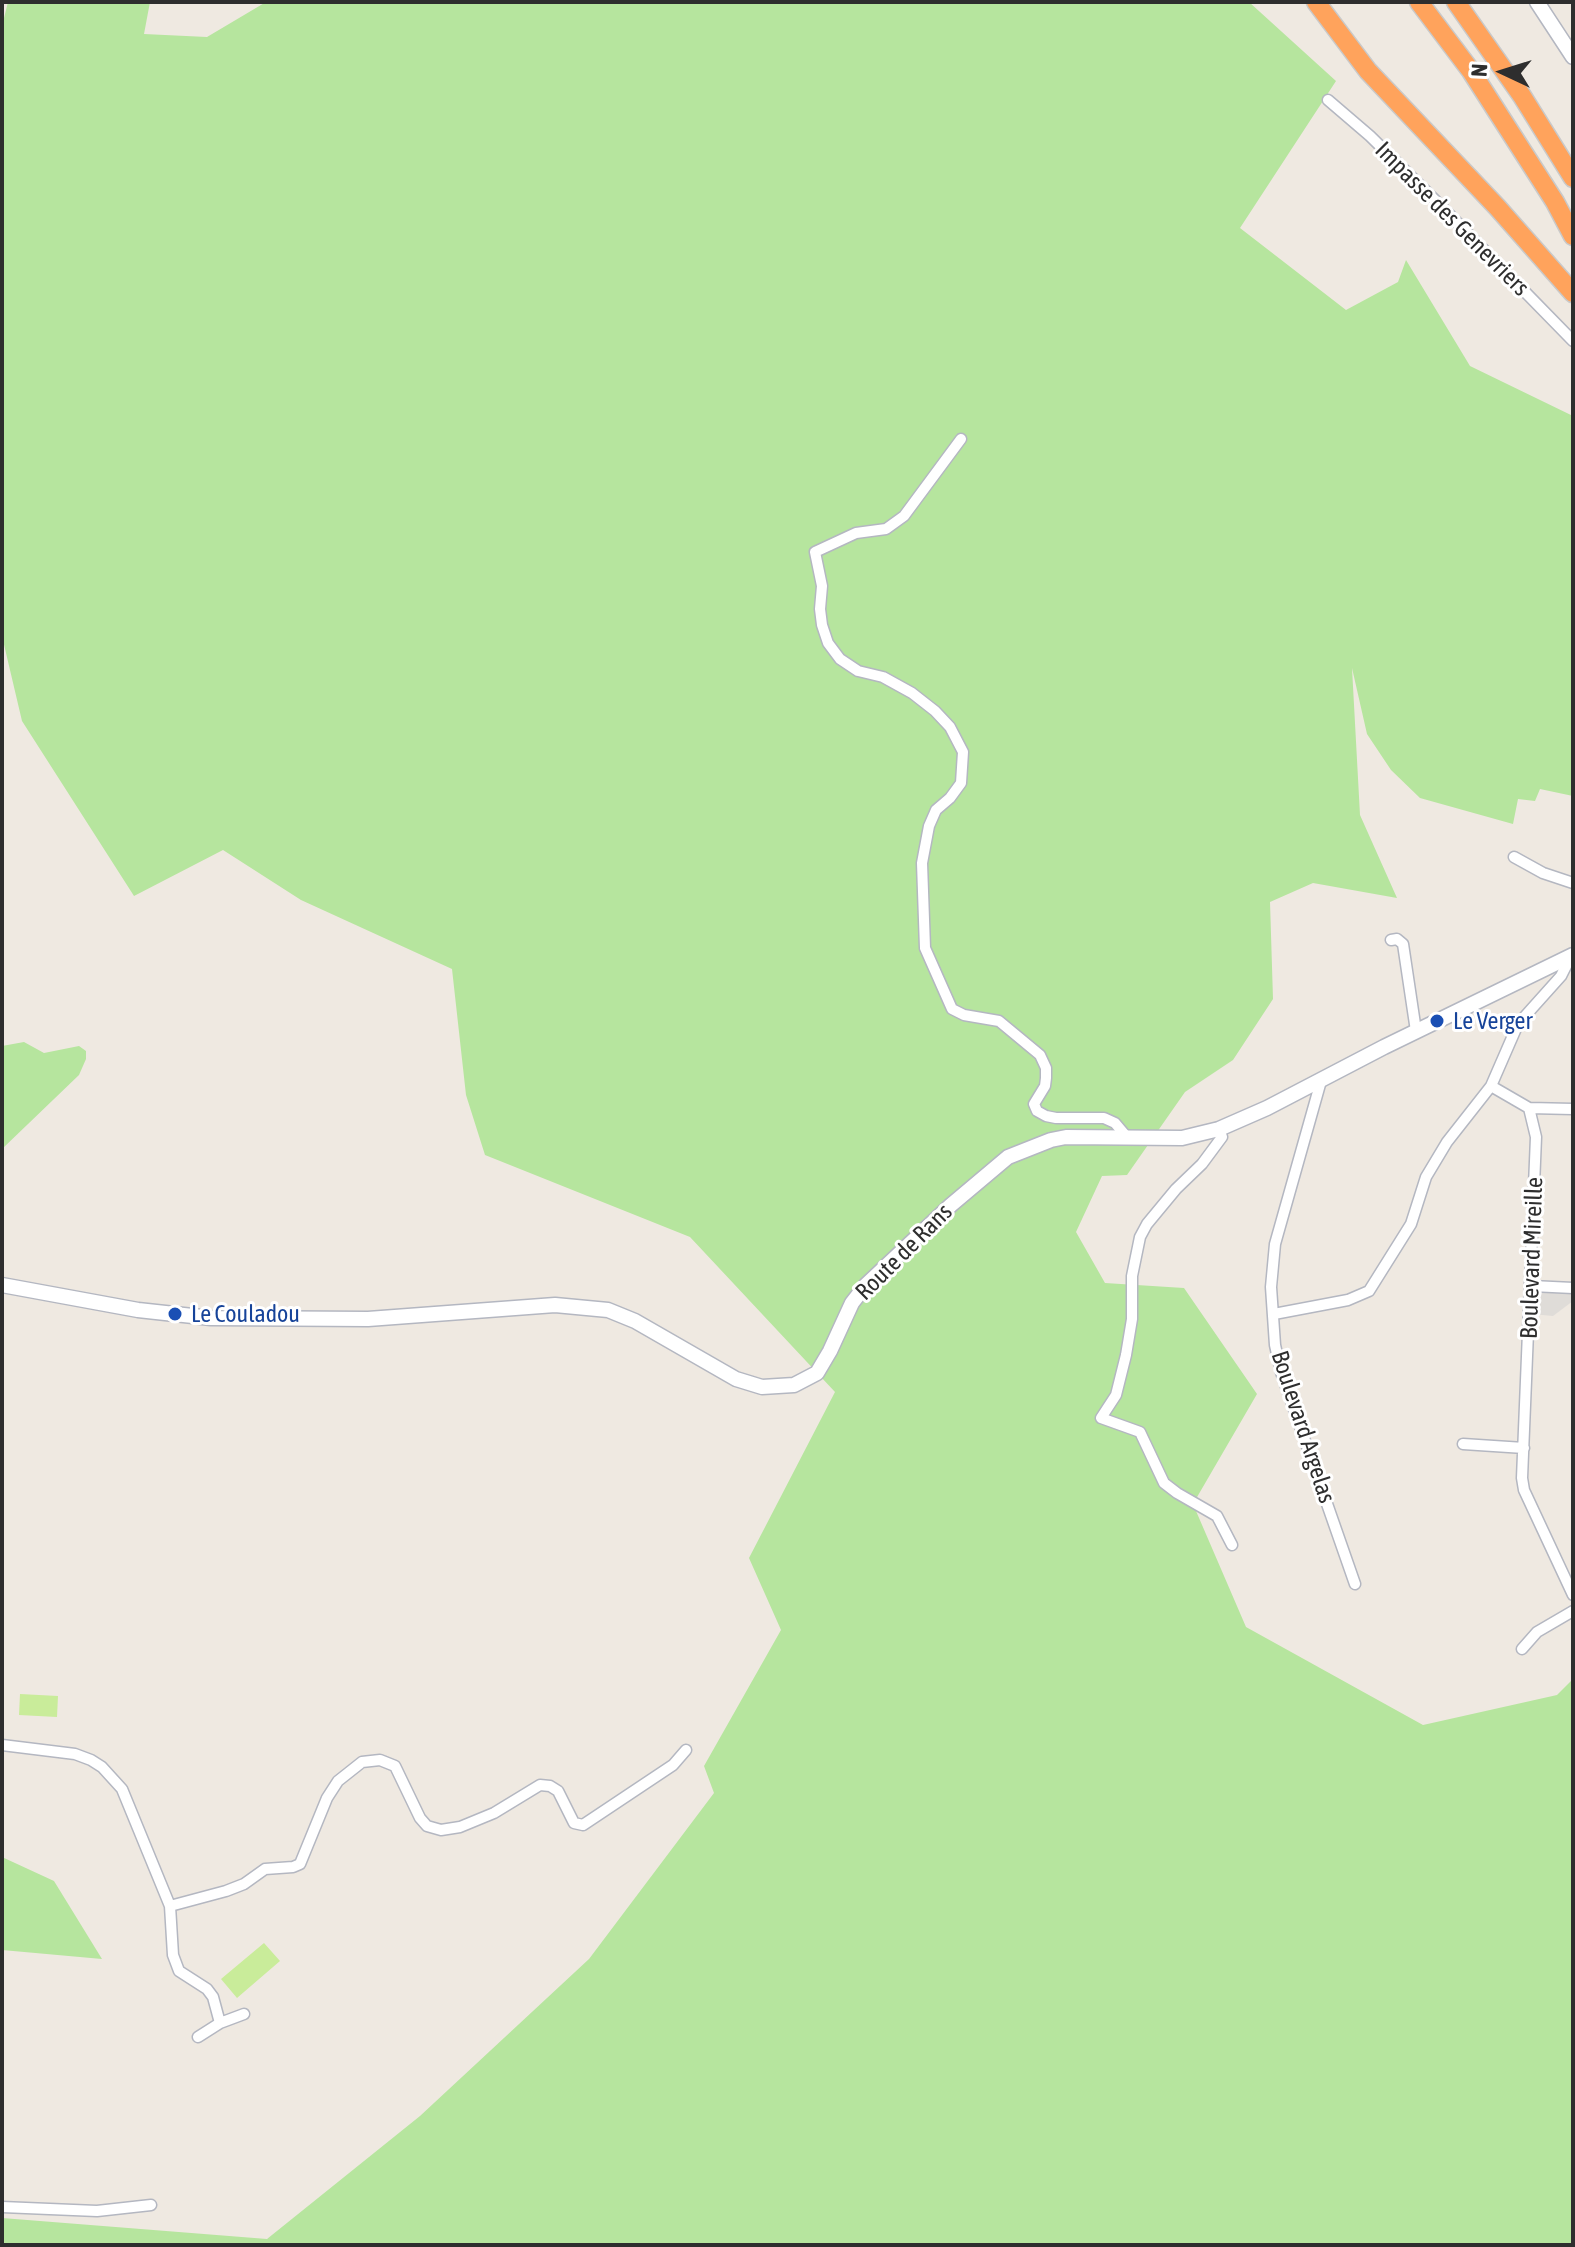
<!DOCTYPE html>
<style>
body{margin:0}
#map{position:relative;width:1575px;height:2247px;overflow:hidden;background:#efe9e1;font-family:"Asap Condensed",sans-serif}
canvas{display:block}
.frame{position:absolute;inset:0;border:4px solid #2e2e2e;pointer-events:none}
.north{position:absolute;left:1463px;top:32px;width:80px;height:80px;-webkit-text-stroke:6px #fff;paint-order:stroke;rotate:274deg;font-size:22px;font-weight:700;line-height:32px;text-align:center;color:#2e2e2e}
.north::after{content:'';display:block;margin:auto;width:28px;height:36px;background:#2e2e2e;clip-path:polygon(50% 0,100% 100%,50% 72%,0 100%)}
</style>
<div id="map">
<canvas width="1575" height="2247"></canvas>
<div class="frame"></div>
<div class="north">N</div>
</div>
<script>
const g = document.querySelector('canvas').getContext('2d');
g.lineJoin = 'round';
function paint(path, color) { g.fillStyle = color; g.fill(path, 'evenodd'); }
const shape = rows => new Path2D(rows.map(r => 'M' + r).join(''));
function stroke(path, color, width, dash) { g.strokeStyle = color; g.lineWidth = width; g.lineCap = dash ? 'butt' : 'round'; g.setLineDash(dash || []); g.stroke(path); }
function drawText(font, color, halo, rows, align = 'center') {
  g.font = font + ' "Asap Condensed",sans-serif'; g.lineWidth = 6; g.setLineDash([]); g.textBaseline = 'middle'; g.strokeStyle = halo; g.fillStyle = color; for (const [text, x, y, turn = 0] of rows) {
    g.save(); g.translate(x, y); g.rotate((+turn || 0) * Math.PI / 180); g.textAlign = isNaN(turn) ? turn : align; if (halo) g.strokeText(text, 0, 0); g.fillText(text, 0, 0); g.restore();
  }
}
paint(shape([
 [8,2,150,2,144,34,207,37,266,2,1249,2,1336,81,1240,228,1346,310,1398,282,1406,260,1470,366,1573,416,1573,796,1540,789,1535,801,1518,799,1513,824,1420,798,1391,770,1367,734,1352,668,1360,815,1397,898,1313,883,1270,902,1273,999,1233,1060,1185,1092,1127,1175,1102,1176,1076,1232,1105,1283,1184,1288,1257,1394,1193,1504,1246,1627,1423,1725,1557,1695,1573,1679,1573,2245,2,2245,2,2218,267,2239,420,2116,589,1959,714,1793,704,1766,781,1630,749,1558,835,1392,690,1237,485,1155,466,1095,452,969,301,900,223,850,134,896,22,721,2,636,2,26],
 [24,1042,44,1053,79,1046,86,1051,86,1059,79,1075,2,1149,2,1046],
 [2,1857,54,1881,102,1959,2,1950]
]), '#b6e59e');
paint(shape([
 [20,1694,58,1696,57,1717,19,1715],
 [264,1943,280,1961,237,1998,221,1979]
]), '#c9ec9a');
paint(shape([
 [1532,1287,1573,1290,1573,1301,1553,1316,1531,1314]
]), '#dfdcd8');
const street = shape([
 [1328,100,1370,136,1442,207,1573,341],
 [961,439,904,516,886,529,856,533,815,552,822,586,820,609,822,625,828,643,840,659,858,671,883,677,912,693,935,711,950,727,963,752,961,783,950,798,936,810,929,826,922,863,925,948,952,1009,964,1015,999,1021,1040,1055,1046,1068,1046,1078,1045,1086,1034,1104,1037,1111,1046,1116,1056,1118,1104,1118,1115,1123,1126,1136],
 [1514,857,1543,873,1573,883],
 [1391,940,1397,939,1403,944,1416,1031],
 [1571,956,1561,976,1518,1024,1491,1086,1529,1108,1536,1137,1522,1478,1524,1490,1573,1595],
 [1321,1081,1275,1244,1271,1287,1275,1345,1281,1372,1355,1584],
 [1529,1108,1573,1109],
 [1219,1129,1222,1137,1202,1164,1176,1189,1147,1224,1140,1237,1132,1276,1132,1319,1126,1355,1116,1395,1101,1418,1140,1432,1164,1483,1177,1493,1217,1516,1232,1545],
 [1532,1286,1573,1288],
 [1274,1314,1348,1300,1369,1291,1411,1224,1426,1177,1447,1142,1491,1086],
 [1463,1444,1524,1448],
 [1522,1649,1537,1632,1573,1611],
 [2,1745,75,1754,91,1760,102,1767,122,1789,170,1906,173,1955,179,1971,207,1989,213,1997,220,2023],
 [170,1906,226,1891,244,1884,265,1869,293,1867,300,1864,327,1798,338,1781,362,1762,380,1760,395,1766,420,1818,427,1826,441,1830,460,1827,494,1813,540,1785,550,1786,558,1791,574,1823,583,1825,673,1765,686,1750],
 [198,2037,220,2023,244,2014],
 [2,2207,97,2211,151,2205]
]);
const secondary = shape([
 [1537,2,1573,57],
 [2,1285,138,1310,211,1318,368,1319,555,1305,608,1310,635,1321,736,1379,762,1387,794,1385,817,1373,830,1351,852,1303,866,1285,951,1205,1008,1157,1051,1140,1066,1137,1182,1138,1219,1129,1267,1108,1384,1047,1573,955]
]);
const highway = shape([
 [1316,2,1368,71,1497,207,1573,293],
 [1419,2,1471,71,1555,202,1573,236],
 [1456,2,1522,96,1573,178]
]);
stroke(street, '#b4b7c1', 13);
stroke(secondary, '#b4b7c1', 17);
stroke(highway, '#c9c9c9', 21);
stroke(street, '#fff', 10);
stroke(secondary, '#fff', 14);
stroke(highway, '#ffa35c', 18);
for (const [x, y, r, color] of [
 [1437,1021,8,"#1a4fb4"],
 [175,1314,8,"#1a4fb4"]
]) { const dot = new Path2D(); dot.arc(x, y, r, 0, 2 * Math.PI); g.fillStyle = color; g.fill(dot); stroke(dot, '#fff', 3); }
drawText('24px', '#2e2e2e', '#fff', [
 ["Impasse des Genevriers",1452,219,45],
 ["Route de Rans",904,1252,-45],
 ["Boulevard Mireille",1532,1258,-88],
 ["Boulevard Argelas",1303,1427,72]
]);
drawText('24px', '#164399', '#fff', [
 ["Le Verger",1453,1021],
 ["Le Couladou",191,1314]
], 'left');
</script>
